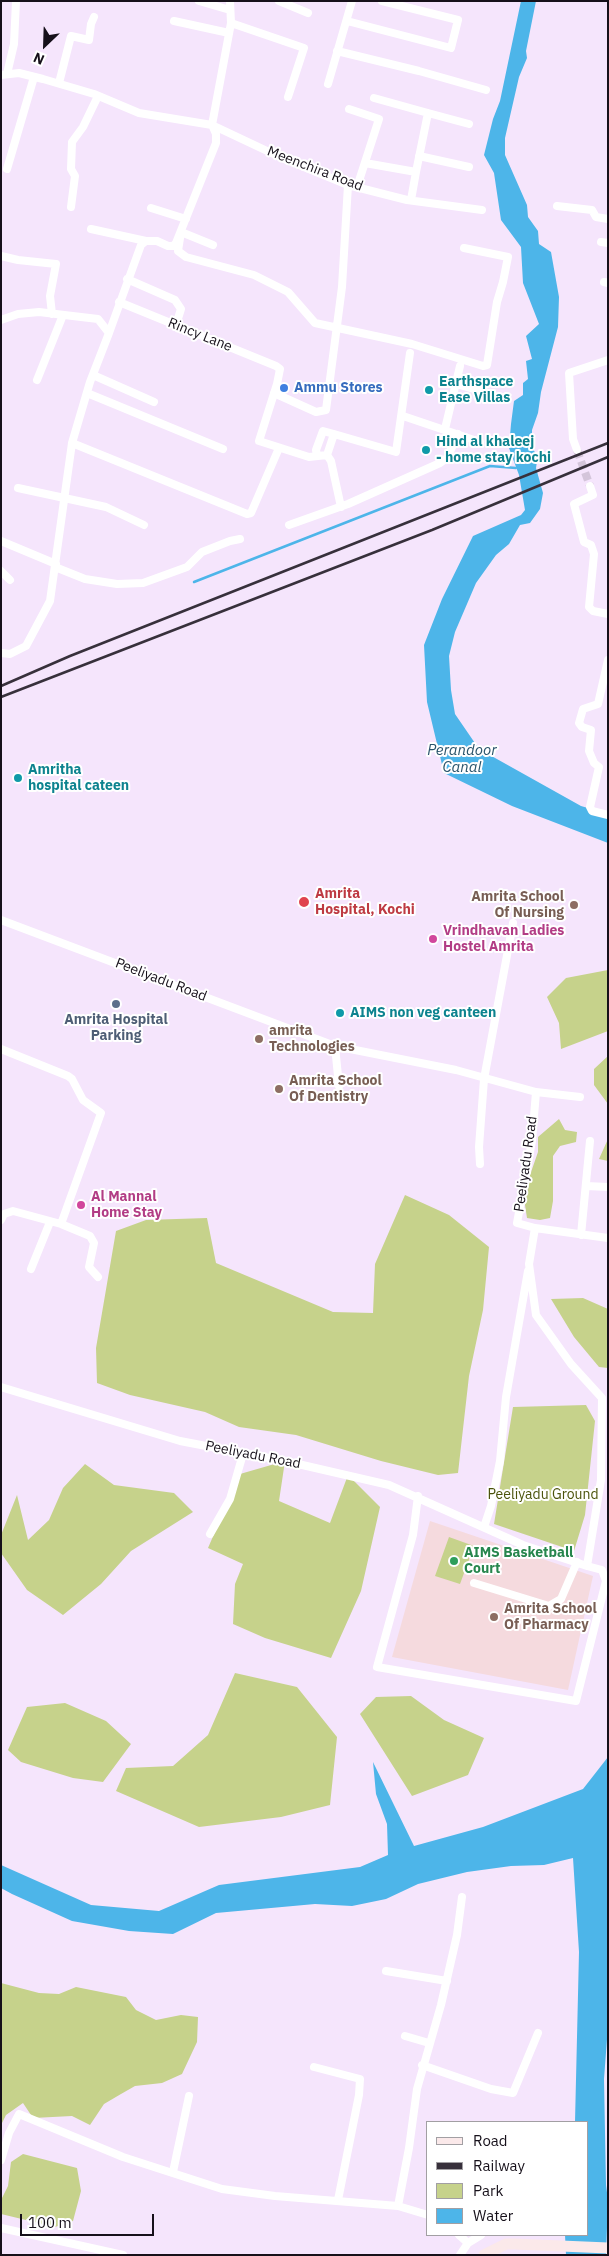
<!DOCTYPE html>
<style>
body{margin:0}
#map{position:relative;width:609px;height:2256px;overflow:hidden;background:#f5e5fc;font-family:"IBM Plex Sans",sans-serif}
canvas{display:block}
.frame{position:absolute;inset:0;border:2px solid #16101a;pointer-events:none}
.legend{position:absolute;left:426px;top:2121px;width:162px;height:115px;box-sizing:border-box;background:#fff;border:1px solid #a29fa3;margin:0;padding:6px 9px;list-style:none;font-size:15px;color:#16101a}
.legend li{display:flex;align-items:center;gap:10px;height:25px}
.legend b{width:25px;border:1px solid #a29fa3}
.north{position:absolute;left:20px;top:20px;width:50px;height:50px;-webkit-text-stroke:4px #fff;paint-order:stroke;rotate:204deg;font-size:14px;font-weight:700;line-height:20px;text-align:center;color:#16101a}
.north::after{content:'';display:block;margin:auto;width:18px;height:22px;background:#16101a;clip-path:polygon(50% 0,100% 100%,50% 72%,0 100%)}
.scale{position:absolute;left:20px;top:2214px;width:134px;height:22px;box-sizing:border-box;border:2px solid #16101a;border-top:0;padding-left:6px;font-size:15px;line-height:18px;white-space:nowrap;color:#16101a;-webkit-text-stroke:4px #fff;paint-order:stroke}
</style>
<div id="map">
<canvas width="609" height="2256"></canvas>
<div class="frame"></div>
<ul class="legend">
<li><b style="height:6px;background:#fbe9ea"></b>Road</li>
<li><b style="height:6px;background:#37303b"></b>Railway</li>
<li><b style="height:14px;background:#c6d28b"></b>Park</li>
<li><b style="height:14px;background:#4db5e9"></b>Water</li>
</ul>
<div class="north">N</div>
<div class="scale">100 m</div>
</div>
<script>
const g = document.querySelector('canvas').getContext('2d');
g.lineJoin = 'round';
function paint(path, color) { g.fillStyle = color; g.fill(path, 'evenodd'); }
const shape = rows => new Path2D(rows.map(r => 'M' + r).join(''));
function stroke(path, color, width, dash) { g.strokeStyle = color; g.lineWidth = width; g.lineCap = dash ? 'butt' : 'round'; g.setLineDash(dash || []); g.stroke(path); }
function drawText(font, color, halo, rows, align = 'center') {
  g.font = font + ' "IBM Plex Sans",sans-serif'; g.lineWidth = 4; g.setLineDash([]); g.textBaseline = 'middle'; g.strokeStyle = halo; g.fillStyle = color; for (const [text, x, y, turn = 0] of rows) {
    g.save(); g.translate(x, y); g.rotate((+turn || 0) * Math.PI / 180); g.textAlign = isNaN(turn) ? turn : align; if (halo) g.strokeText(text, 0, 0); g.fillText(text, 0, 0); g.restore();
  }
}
paint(shape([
 [430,1521,593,1576,568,1690,392,1657]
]), '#f5dade');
paint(shape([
 [608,970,608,1031,561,1049,559,1023,547,997,566,978],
 [608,1056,608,1104,594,1085,594,1069],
 [559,1119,565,1130,577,1132,576,1142,560,1146,553,1156,553,1201,550,1218,540,1220,527,1218,525,1205,530,1175,538,1152,538,1137],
 [608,1139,608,1161,599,1159],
 [405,1195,449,1215,489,1247,483,1310,469,1376,458,1473,438,1475,381,1461,296,1435,239,1427,205,1412,130,1395,97,1383,96,1348,116,1231,146,1220,207,1218,216,1263,333,1312,373,1313,375,1264],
 [583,1298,608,1309,608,1368,599,1367,574,1337,551,1299],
 [586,1405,595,1421,585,1515,574,1551,494,1524,513,1407],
 [285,1461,279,1501,330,1523,348,1475,380,1507,361,1591,331,1658,265,1638,233,1624,235,1584,243,1564,208,1548,240,1474],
 [85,1464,114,1485,174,1493,193,1512,131,1551,101,1584,63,1615,27,1590,1,1553,1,1535,17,1495,28,1540,49,1520,63,1488],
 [449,1537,474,1546,460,1584,435,1576],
 [235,1673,297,1687,337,1737,330,1805,281,1817,199,1827,116,1791,126,1768,173,1766,208,1735],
 [411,1696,444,1720,484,1738,468,1775,412,1796,360,1714,376,1697],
 [65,1703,106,1721,131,1744,103,1782,73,1778,21,1762,8,1750,27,1707],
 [1,1983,39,1993,59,1994,76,1987,126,1997,136,2010,156,2020,181,2015,198,2017,197,2042,182,2074,162,2083,135,2086,121,2094,104,2104,90,2125,72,2116,33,2118,23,2103,6,2115,1,2125],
 [23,2154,77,2168,81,2191,73,2221,55,2227,1,2214,2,2198,8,2186,11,2162]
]), '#c6d28b');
paint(shape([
 [521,1,536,1,526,51,527,58,519,77,505,138,505,155,527,205,528,217,538,231,539,244,551,252,559,297,558,327,541,392,538,413,532,430,532,449,538,455,536,468,543,493,540,509,530,523,520,525,509,544,496,555,476,583,455,632,449,656,451,690,455,714,479,749,581,806,608,814,608,843,512,806,444,773,427,702,424,645,442,599,473,536,521,515,525,510,519,475,509,448,511,424,514,401,523,395,523,383,528,379,526,361,532,359,526,336,539,324,523,283,521,247,501,220,494,173,484,155,493,119,500,101],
 [608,1757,608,2026,604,2079,606,2185,608,2200,606,2255,566,2255,565,2235,588,2235,588,2122,575,2122,579,1952,573,1858,544,1865,511,1866,467,1872,418,1884,386,1899,352,1906,315,1904,216,1913,173,1934,129,1931,72,1921,12,1894,1,1888,1,1865,91,1905,159,1911,219,1885,360,1867,388,1855,387,1824,376,1794,373,1762,414,1846,483,1827,583,1789]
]), '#4db5e9');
stroke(shape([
 [194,582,490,466,516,468]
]), '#4db5e9', 2.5);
stroke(shape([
 [577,450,590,486]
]), '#d4c5da', 8, [8, 4]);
stroke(shape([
 [199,1,230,10],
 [279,1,308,13],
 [174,21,229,33],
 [347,21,451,48,458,20,382,1],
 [231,23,304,48,288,97],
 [337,51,419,71,486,90],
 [7,74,14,44,16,1],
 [1,75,19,73,43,79,94,94,139,113,212,125,231,23,230,1],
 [59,83,71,36,89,40,91,24,94,17],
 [328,84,352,1],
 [374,98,428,113],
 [349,109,379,119,357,187],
 [212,125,282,158,348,185,407,200,482,210],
 [419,156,469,167],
 [365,163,416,172,428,113,469,124],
 [7,169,34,77],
 [411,200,416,172],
 [557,206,592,210,596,217,608,219],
 [71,207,75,176,71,169,72,142,83,127,98,96],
 [151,208,186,219],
 [91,229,146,241],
 [601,242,608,243],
 [213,245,181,232,178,251,186,257,254,275,288,292,315,323,412,344,483,366,487,365,497,302,503,282,508,257,464,248],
 [1,256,18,260,56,264,50,296,52,314],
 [127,279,175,300,181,309,176,325],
 [604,282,608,283],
 [119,302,276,366,280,369,277,384,259,441,309,457,327,455,334,434,396,452,410,353],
 [1,320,18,314,39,312,98,319,109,333,90,382,72,443,50,601,26,646,10,654,1,653],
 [109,333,141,245,146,241,157,241,168,246,173,246,176,243,216,143,216,134,212,125],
 [93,375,154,402],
 [37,380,63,315],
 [456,384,488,393],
 [87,393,223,449],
 [274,393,316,412,326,410,342,287,348,185],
 [403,416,480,442],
 [445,429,460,366],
 [72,443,247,514,251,513,279,448],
 [577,450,573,439,569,373,608,360],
 [327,455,331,461,341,507],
 [317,456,316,450,323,431,334,434],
 [590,486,593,495,574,504,584,542,591,545,594,554,589,607,593,611,608,614],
 [18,488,106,507,144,525],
 [289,525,348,504,440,463,447,458,458,434],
 [1,541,56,564],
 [55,567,85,579,117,584,143,583,187,567,202,552,230,541,240,539],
 [1,571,10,580],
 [608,660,598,704,583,709,579,723,582,727,591,730,589,751,594,763,599,767,590,807,592,811,608,815],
 [1,920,335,1046,456,1070,536,1092,532,1141,517,1223,535,1228,529,1264,536,1315,571,1364,602,1398,601,1480,587,1566,523,1545,389,1485,285,1461,180,1441,1,1387],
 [335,1046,339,1086],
 [1,1049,68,1076,72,1079,83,1100,101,1113,61,1224],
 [536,1092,580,1097],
 [480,1164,479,1147,484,1079,513,923],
 [586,1186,608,1187],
 [1,1220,4,1214,13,1211,61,1224,90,1236,94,1243,89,1267,98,1277],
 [535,1228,608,1238],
 [581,1235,590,1141],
 [31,1269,50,1222],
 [418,1496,413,1535,377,1667,576,1701,606,1581,602,1570,587,1566],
 [484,1527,491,1506,500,1461,506,1397,528,1271],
 [210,1534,230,1499,243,1454],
 [474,1583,549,1606,561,1599,577,1562],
 [386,1971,447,1981],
 [405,2036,429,2043],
 [422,2065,491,2089,513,2093,538,2033],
 [314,2067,360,2079,359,2095,338,2200],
 [1,2160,9,2133,19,2114,123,2157,222,2189,275,2196,398,2206,428,2215],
 [173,2172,189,2096],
 [398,2206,409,2148,417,2089,441,2005,457,1935,462,1897],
 [1,2228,123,2255],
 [459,2235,468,2243,460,2255],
 [468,2243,481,2235]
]), '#fff', 8);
stroke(shape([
 [484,2255,506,2244,514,2244,608,2248]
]), '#fbe9ea', 11);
stroke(shape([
 [1,686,70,656,608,443],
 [1,697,432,530,608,457]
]), '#37303b', 2.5);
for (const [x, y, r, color] of [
 [284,388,5,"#3f7fe0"],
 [429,390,5,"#0f9aa8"],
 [426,450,5,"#0f9aa8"],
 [18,778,5,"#0f9aa8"],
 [304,902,6,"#e0444e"],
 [574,905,5,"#8d6e63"],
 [433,939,5,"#d1479c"],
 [116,1004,5,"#5c6f8a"],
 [340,1013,5,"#0f9aa8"],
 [259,1039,5,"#8d6e63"],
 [279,1089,5,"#8d6e63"],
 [81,1205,5,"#d1479c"],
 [454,1561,5,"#2e9e5b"],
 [494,1617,5,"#8d6e63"]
]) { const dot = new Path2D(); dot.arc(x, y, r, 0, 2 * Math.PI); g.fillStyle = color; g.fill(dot); stroke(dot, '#fff', 2); }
drawText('14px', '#16101a', '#fff', [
 ["Meenchira Road",315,169,21],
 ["Rincy Lane",200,335,22],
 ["Peeliyadu Road",161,980,21],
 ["Peeliyadu Road",526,1164,-82],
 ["Peeliyadu Road",253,1455,11]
]);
drawText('bold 14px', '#0d838f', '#fff', [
 ["Earthspace",439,382],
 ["Ease Villas",439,398],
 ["Hind al khaleej",436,442],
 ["- home stay kochi",436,458],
 ["Amritha",28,770],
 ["hospital cateen",28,786],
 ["AIMS non veg canteen",350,1013]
], 'left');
drawText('bold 14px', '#366cbe', '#fff', [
 ["Ammu Stores",294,388]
], 'left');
drawText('bold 14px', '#be3a42', '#fff', [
 ["Amrita",315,894],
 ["Hospital, Kochi",315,910]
], 'left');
drawText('bold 14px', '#785e54', '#fff', [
 ["Amrita School",564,897,"right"],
 ["Of Nursing",564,913,"right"],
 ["amrita",269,1031],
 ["Technologies",269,1047],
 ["Amrita School",289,1081],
 ["Of Dentistry",289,1097],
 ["Amrita School",504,1609],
 ["Of Pharmacy",504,1625]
], 'left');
drawText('bold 14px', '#b23c85', '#fff', [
 ["Vrindhavan Ladies",443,931],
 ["Hostel Amrita",443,947],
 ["Al Mannal",91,1197],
 ["Home Stay",91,1213]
], 'left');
drawText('bold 14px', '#4e5e75', '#fff', [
 ["Amrita Hospital",116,1020],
 ["Parking",116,1036]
]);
drawText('14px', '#4b530b', '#fff', [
 ["Peeliyadu Ground",543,1495]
]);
drawText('bold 14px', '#27864d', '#fff', [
 ["AIMS Basketball",464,1553],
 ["Court",464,1569]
], 'left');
drawText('italic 15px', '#2a546b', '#fff', [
 ["Perandoor",462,751],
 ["Canal",462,768]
]);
</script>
